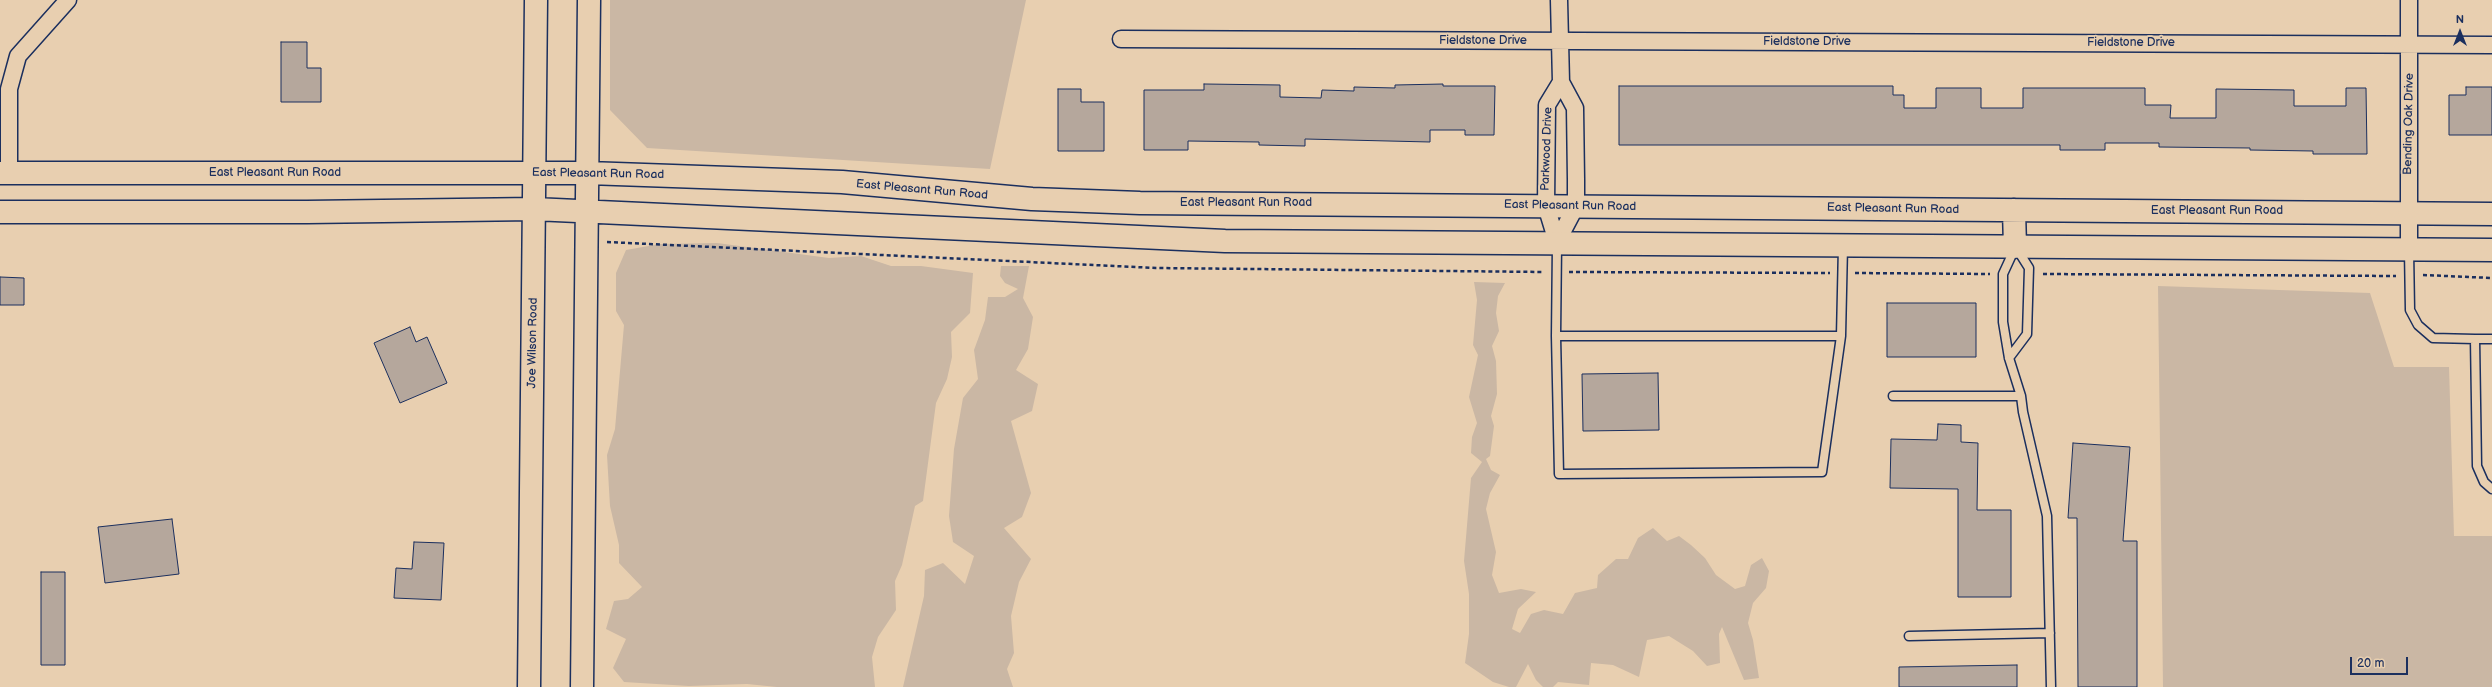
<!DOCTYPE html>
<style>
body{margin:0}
#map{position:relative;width:2492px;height:687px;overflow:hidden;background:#e8cfb0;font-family:"Balsamiq Sans",sans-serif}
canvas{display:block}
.north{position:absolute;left:2440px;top:12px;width:40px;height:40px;-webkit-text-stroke:3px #e8cfb0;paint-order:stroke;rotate:0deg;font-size:11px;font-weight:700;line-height:16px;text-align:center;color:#1b2f5e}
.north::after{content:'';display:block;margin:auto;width:14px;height:18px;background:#1b2f5e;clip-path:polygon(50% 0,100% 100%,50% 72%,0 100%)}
.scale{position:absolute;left:2350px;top:657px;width:58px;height:18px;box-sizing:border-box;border:2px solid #1b2f5e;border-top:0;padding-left:5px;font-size:12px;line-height:14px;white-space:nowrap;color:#1b2f5e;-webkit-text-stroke:3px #e8cfb0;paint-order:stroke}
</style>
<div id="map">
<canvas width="2492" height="687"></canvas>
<div class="north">N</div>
<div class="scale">20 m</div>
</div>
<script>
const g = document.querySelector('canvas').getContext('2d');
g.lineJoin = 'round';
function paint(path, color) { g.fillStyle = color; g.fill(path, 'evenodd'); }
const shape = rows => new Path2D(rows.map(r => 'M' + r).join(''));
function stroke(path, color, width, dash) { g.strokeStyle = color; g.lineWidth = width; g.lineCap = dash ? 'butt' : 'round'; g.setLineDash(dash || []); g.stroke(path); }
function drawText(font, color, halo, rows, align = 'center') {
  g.font = font + ' "Balsamiq Sans",sans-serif'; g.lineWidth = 3.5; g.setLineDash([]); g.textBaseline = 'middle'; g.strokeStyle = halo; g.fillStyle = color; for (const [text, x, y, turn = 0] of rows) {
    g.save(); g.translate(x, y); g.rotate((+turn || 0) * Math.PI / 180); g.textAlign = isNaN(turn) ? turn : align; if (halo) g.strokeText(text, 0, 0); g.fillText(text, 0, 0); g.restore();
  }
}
paint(shape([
 [610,0,1026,0,990,169,647,148,610,110],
 [717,243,829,258,861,256,891,266,921,266,973,273,970,313,951,332,952,357,947,379,936,403,923,501,915,506,902,565,895,581,896,610,878,637,872,657,875,687,777,687,747,684,689,686,624,682,613,668,626,639,606,629,614,601,628,599,642,587,619,563,619,545,610,506,607,455,615,429,624,325,616,311,616,273,626,250,660,244],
 [1001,266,1029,266,1023,298,1033,317,1028,349,1016,370,1038,384,1032,411,1011,421,1031,493,1022,517,1004,528,1031,559,1019,582,1011,616,1014,653,1007,669,1013,687,903,687,924,596,925,570,943,563,965,584,974,556,953,542,949,516,954,449,963,398,978,379,974,350,985,320,988,297,1005,297,1018,289,1005,283,1000,276],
 [1474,282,1505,283,1498,296,1496,313,1499,331,1492,346,1496,361,1497,394,1491,416,1494,426,1490,456,1486,459,1491,470,1500,475,1490,493,1486,509,1496,552,1492,575,1499,593,1521,589,1536,592,1518,609,1512,629,1520,633,1531,614,1544,610,1563,614,1575,593,1597,588,1598,575,1616,559,1628,559,1638,538,1653,528,1667,541,1679,536,1691,545,1705,558,1716,575,1735,589,1745,586,1751,565,1762,558,1769,571,1766,588,1753,603,1748,623,1753,640,1759,678,1744,680,1722,627,1719,634,1720,663,1707,666,1693,651,1669,636,1647,640,1639,677,1613,665,1591,663,1589,685,1558,682,1553,687,1543,687,1536,680,1528,664,1516,687,1509,687,1493,682,1465,663,1469,634,1469,594,1464,561,1471,478,1482,462,1471,453,1472,437,1477,423,1469,397,1478,355,1473,345,1477,300],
 [2158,286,2370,293,2394,367,2449,367,2454,536,2492,536,2492,687,2163,687]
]), '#cab7a4');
const building = shape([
 [281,42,307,42,307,68,321,68,321,102,281,102,281,42],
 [1204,84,1280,85,1280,97,1321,98,1322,90,1354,91,1354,87,1395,88,1395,85,1443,84,1443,86,1495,86,1494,135,1465,135,1465,130,1430,130,1430,142,1305,139,1305,146,1259,145,1259,142,1188,141,1188,150,1144,150,1144,90,1204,90,1204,84],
 [1619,86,1893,86,1893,95,1904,95,1904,108,1936,108,1936,88,1981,88,1981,108,2023,108,2023,88,2145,88,2145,105,2171,105,2170,118,2216,118,2216,89,2294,90,2294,106,2346,106,2346,88,2366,88,2367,154,2313,154,2313,151,2250,150,2250,148,2159,147,2159,143,2105,143,2105,150,2060,150,2060,145,1619,145,1619,86],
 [2466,87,2492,87,2492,135,2449,135,2449,95,2466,95,2466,87],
 [1058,89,1081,89,1081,102,1104,102,1104,151,1058,151,1058,89],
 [0,277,24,278,24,305,0,305,0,277],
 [1887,303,1976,303,1976,357,1887,357,1887,303],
 [410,327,416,342,427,337,447,383,400,403,374,343,410,327],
 [1658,373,1659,430,1583,431,1582,374,1658,373],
 [1938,424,1961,425,1961,442,1978,443,1977,510,2011,510,2011,597,1958,597,1958,489,1890,488,1891,439,1937,440,1938,424],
 [2073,443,2130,447,2123,541,2137,541,2137,687,2078,687,2077,518,2068,518,2073,443],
 [172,519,179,574,105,583,98,527,172,519],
 [414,542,444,543,441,600,394,598,396,568,412,569,414,542],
 [41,572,65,572,65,665,41,665,41,572],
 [2017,665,2017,687,1899,687,1899,667,2017,665]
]);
paint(building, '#b5a79c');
stroke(building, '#1b2f5e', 1);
const service = shape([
 [1557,245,1556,336,1841,336,1843,246],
 [2015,248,2003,274,2003,322,2009,358,2021,396,2023,412,2047,516,2051,687],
 [2409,250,2410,310,2418,325,2433,338,2475,339,2477,466,2484,482,2492,489],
 [1556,336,1559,474,1822,472,1841,336],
 [2475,339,2492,339],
 [2009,358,2027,334,2029,268,2017,249],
 [1893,396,2021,396],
 [1909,636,2050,633]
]);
const minor = shape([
 [1121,39,2492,45],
 [9,173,9,89,18,56,68,0],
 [1557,242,1576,206,1576,180,1575,108,1561,82,1559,0],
 [1557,242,1546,206,1547,105,1561,82],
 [2409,249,2409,0]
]);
const secondary = shape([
 [0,173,588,173,842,182,1032,199,1140,203,2492,214],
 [2014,210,2015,247],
 [0,212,307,212,534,209,1225,241,2492,250],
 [529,687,536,0],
 [582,687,589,0]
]);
stroke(service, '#1b2f5e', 11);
stroke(minor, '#1b2f5e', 19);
stroke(secondary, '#1b2f5e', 25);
stroke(shape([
 [607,242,1156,268,1544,272],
 [1569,272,1830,273],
 [1855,273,1990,274],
 [2043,274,2396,276],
 [2423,275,2492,278]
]), '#1b2f5e', 2.5, [4, 3]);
stroke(service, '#e8cfb0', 8);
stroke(minor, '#e8cfb0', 16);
stroke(secondary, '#e8cfb0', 22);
drawText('12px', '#1b2f5e', '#e8cfb0', [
 ["Fieldstone Drive",1483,41],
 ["Fieldstone Drive",1807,42],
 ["Fieldstone Drive",2131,43],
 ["Bending Oak Drive",2409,124,-89],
 ["Parkwood Drive",1547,149,-88],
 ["East Pleasant Run Road",275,173],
 ["East Pleasant Run Road",598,174,1],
 ["East Pleasant Run Road",922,190,5],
 ["East Pleasant Run Road",1246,203],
 ["East Pleasant Run Road",1570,206,1],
 ["East Pleasant Run Road",1893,209,1],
 ["East Pleasant Run Road",2217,211],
 ["Joe Wilson Road",533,343,-89]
]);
</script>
